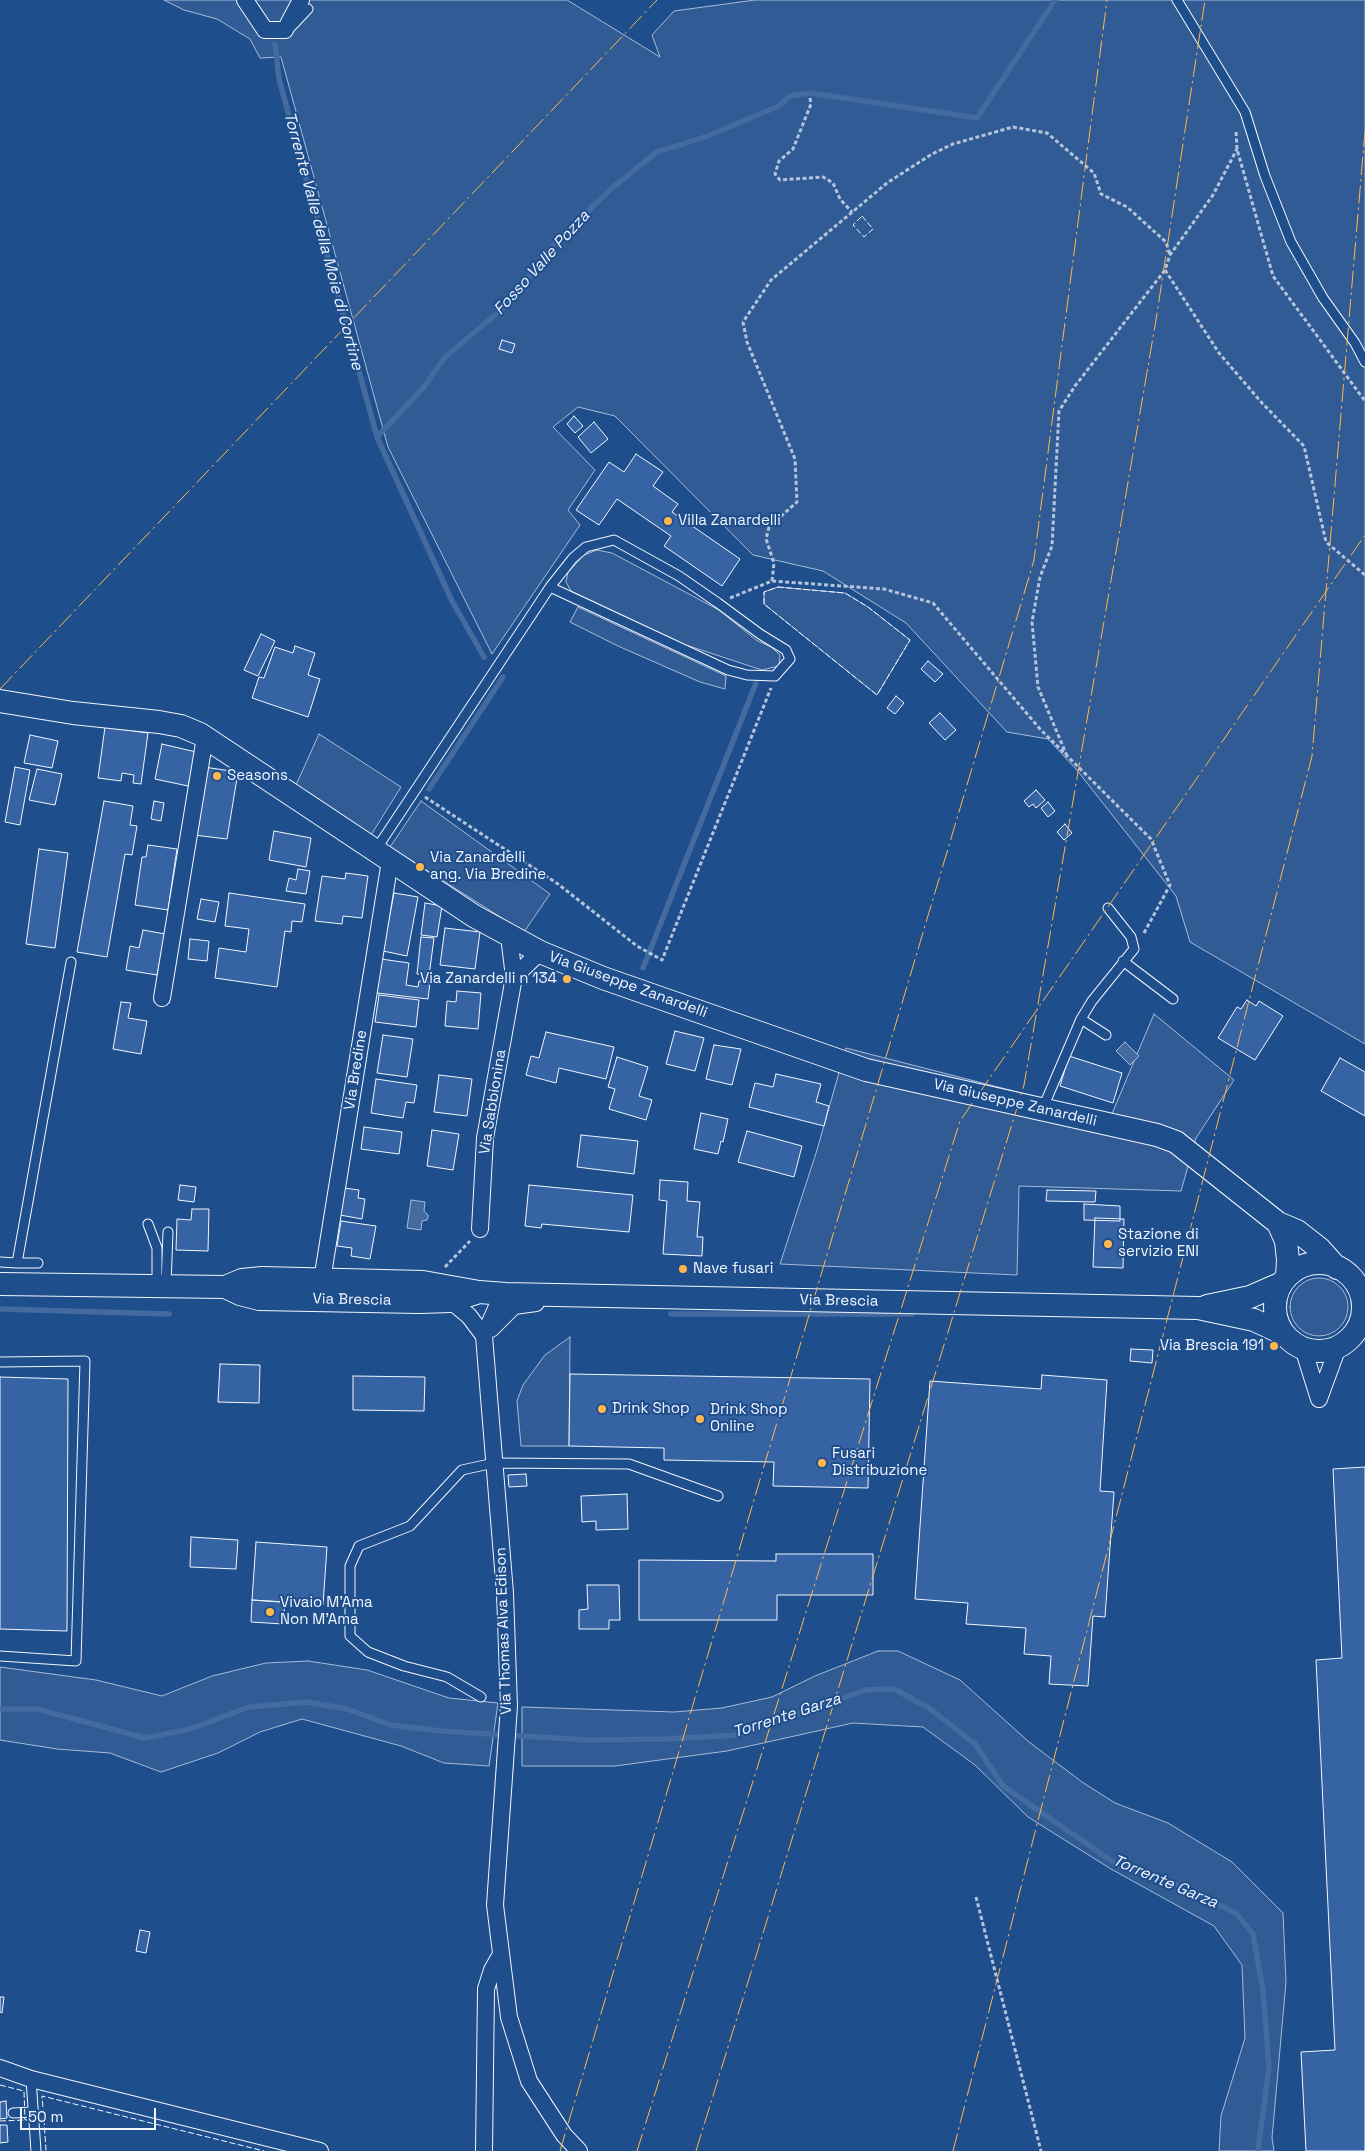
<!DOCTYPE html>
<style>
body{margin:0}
#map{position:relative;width:1365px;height:2151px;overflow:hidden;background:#1f4e8c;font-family:"Space Grotesk",sans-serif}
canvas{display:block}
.scale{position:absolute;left:20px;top:2108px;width:136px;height:22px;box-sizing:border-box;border:2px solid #f2f6ff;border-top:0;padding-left:6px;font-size:15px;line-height:18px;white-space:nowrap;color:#f2f6ff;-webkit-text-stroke:4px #1f4e8c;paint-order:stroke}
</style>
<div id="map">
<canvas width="1365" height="2151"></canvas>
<div class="scale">50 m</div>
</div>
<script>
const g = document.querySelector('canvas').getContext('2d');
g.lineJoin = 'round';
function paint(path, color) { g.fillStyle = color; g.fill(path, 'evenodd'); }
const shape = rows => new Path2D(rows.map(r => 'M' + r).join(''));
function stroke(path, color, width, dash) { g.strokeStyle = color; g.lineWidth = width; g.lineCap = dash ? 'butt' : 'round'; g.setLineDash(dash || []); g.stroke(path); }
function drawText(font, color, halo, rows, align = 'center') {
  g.font = font + ' "Space Grotesk",sans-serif'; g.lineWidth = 4; g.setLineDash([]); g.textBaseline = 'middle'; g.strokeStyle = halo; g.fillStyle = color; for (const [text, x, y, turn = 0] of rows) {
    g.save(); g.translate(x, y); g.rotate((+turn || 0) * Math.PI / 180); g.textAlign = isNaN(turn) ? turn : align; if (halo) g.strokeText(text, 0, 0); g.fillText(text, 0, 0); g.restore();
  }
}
const built = shape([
 [164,0,567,0,660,57,652,35,674,11,755,0,1365,0,1365,1044,1190,942,1176,896,1076,769,1048,739,1007,732,906,623,823,571,753,555,615,416,578,407,553,427,595,470,568,510,580,525,492,654,388,447,281,57,260,58,250,39,217,19,184,10,164,0],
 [597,550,612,553,719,610,756,640,771,647,780,655,779,666,762,670,683,644,571,591,566,582,568,572,584,555,597,550],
 [778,587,845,593,868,607,910,640,877,695,764,604,764,592,778,587],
 [578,607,726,676,725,689,700,682,618,646,570,622,578,607],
 [319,734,401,787,371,835,296,785,319,734],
 [421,801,550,894,524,932,390,847,421,801],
 [1154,1014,1234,1080,1196,1138,1181,1191,1019,1186,1017,1275,780,1264,817,1150,846,1048,1111,1116,1154,1014],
 '1290 1307a29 29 0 1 1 58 0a29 29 0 1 1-58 0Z',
 [570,1337,569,1446,521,1446,517,1401,523,1385,545,1355,570,1337],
 [878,1651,898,1651,960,1680,1029,1742,1082,1782,1115,1803,1168,1823,1232,1862,1283,1913,1286,1982,1272,2138,1274,2151,1219,2151,1221,2116,1245,2038,1242,1965,1214,1926,1111,1869,1028,1817,975,1765,923,1727,853,1723,727,1751,615,1766,522,1766,522,1707,674,1712,722,1708,772,1697,815,1676,878,1651],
 [308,1661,367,1670,449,1698,498,1703,489,1766,444,1763,401,1746,302,1719,260,1732,218,1753,161,1772,110,1753,57,1749,0,1740,0,1667,96,1680,162,1696,212,1676,266,1663,308,1661]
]);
paint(built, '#305b95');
stroke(built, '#a8bbd7', 1);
const water = shape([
 [1125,1042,1139,1056,1130,1065,1116,1051,1125,1042],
 [411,1200,425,1202,424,1211,428,1215,428,1218,427,1220,422,1221,421,1230,407,1228,411,1200]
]);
paint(water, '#446ba0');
stroke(water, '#a8bbd7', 1);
stroke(shape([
 [275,44,279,79,377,437],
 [484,657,452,601,377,437,424,387,445,357,508,304,556,242,613,187,657,152,708,136,779,106,790,96,811,93,977,118,1055,0],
 [429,789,503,677],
 [643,968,756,683],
 [0,1309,169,1314],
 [671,1314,912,1314],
 [0,1709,37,1709,145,1738,190,1729,249,1707,307,1702,347,1709,391,1725,441,1731,588,1740,665,1739,738,1735,866,1690,894,1689,929,1708,975,1744,1003,1786,1119,1866,1175,1884,1236,1913,1253,1934,1263,1991,1269,2067,1258,2151]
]), '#446ba0', 5.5);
const building = shape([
 [502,340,515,344,512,353,499,349,502,340],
 [574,416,583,426,575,433,567,424,574,416],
 [594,422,608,439,591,453,578,437,594,422],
 [636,454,663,472,653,486,678,504,672,512,740,559,722,586,664,546,671,536,617,499,599,525,576,510,609,462,624,472,636,454],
 [261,634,275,641,258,676,244,670,261,634],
 [295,646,315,653,308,675,320,679,308,717,252,698,259,677,264,678,275,647,293,653,295,646],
 [928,661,943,674,935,682,921,669,928,661],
 [896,696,904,703,895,714,887,708,896,696],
 [940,713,956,730,945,740,929,723,940,713],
 [105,727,148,733,141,784,133,783,134,775,122,773,121,781,98,778,105,727],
 [30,735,58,741,52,768,24,763,30,735],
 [162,744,196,752,188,786,155,779,162,744],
 [15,767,30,770,20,825,5,822,15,767],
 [204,767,238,772,227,839,194,835,204,767],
 [37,769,62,774,55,805,29,800,37,769],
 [1036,790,1045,800,1036,808,1033,804,1029,807,1024,801,1036,790],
 [104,801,133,806,130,825,137,826,132,855,125,854,107,957,77,952,104,801],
 [154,801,164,803,161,821,151,819,154,801],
 [1048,802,1055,811,1048,817,1041,808,1048,802],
 [1065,824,1072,833,1064,840,1057,832,1065,824],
 [274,831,311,838,306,867,269,860,274,831],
 [148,845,177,849,168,910,135,905,142,857,146,857,148,845],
 [39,849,68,853,55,948,26,944,39,849],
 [298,869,310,871,306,894,286,891,289,878,296,880,298,869],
 [346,873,368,876,362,918,343,916,342,924,315,921,322,876,345,879,346,873],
 [229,893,305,904,302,922,292,921,291,932,285,931,277,987,215,978,219,948,246,952,249,929,225,926,229,893],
 [394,893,418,897,407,956,383,951,394,893],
 [201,899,219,902,215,922,197,919,201,899],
 [425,903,442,906,437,937,421,935,425,903],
 [445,928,480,932,475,969,440,965,445,928],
 [143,930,165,934,157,975,126,970,130,946,139,948,143,930],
 [421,937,434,938,429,976,417,974,421,937],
 [190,939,209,941,207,961,188,959,190,939],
 [381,959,409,963,406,985,418,987,419,981,430,982,428,999,377,993,381,959],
 [457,991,481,993,478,1029,445,1026,447,1001,456,1002,457,991],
 [379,995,419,1000,416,1027,375,1022,379,995],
 [1247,1000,1256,1006,1259,1001,1283,1016,1255,1060,1218,1038,1237,1007,1241,1009,1247,1000],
 [121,1002,131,1003,128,1018,147,1021,141,1054,113,1049,121,1002],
 [675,1031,704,1038,695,1071,666,1064,675,1031],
 [546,1032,614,1047,606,1079,559,1068,556,1083,526,1075,531,1056,539,1058,546,1032],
 [383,1035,413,1039,407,1077,377,1073,383,1035],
 [714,1045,741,1049,732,1085,706,1079,714,1045],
 [1069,1056,1122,1073,1113,1103,1060,1086,1069,1056],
 [617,1057,648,1067,639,1096,652,1100,646,1120,609,1109,615,1089,608,1087,617,1057],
 [1340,1058,1365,1072,1365,1116,1321,1091,1340,1058],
 [776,1074,821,1084,816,1102,829,1106,824,1126,749,1107,755,1083,773,1087,776,1074],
 [439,1075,472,1079,467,1116,434,1112,439,1075],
 [376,1079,417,1085,414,1103,406,1102,403,1118,371,1113,376,1079],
 [701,1113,728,1119,723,1142,721,1141,718,1154,694,1149,701,1113],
 [364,1127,402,1132,399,1154,361,1149,364,1127],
 [432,1130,459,1134,453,1170,427,1166,432,1130],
 [747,1131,802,1146,794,1177,738,1162,747,1131],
 [581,1135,638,1141,634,1174,577,1167,581,1135],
 [660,1180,688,1182,687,1201,700,1202,697,1237,703,1237,702,1256,663,1254,667,1201,659,1200,660,1180],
 [180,1185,196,1187,194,1202,178,1200,180,1185],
 [529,1185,633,1195,629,1232,542,1224,541,1228,525,1226,529,1185],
 [344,1188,359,1190,358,1198,365,1199,362,1219,340,1215,344,1188],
 [1047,1190,1096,1191,1095,1202,1046,1201,1047,1190],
 [1084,1204,1120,1206,1120,1221,1084,1220,1084,1204],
 [192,1209,209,1209,208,1251,176,1250,177,1219,191,1220,192,1209],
 [1095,1218,1124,1219,1123,1268,1093,1267,1095,1218],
 [341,1221,376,1226,370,1259,351,1256,352,1248,337,1246,341,1221],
 [1131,1349,1153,1350,1152,1363,1130,1361,1131,1349],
 [220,1364,260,1365,259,1403,218,1402,220,1364],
 [570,1374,870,1379,868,1488,773,1486,774,1462,664,1460,664,1448,569,1446,570,1374],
 [1042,1375,1107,1380,1100,1491,1114,1492,1105,1617,1093,1616,1088,1686,1049,1684,1051,1656,1024,1654,1026,1628,966,1624,968,1603,915,1599,930,1381,1041,1389,1042,1375],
 [353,1376,425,1377,424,1411,353,1410,353,1376],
 [0,1377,68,1379,67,1631,0,1629,0,1377],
 [1365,1467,1365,2151,1306,2151,1301,2052,1335,2050,1316,1660,1342,1658,1333,1469,1365,1467],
 [526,1474,527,1486,509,1487,508,1475,526,1474],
 [627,1494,628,1529,596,1530,596,1521,582,1522,581,1496,627,1494],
 [191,1537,238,1540,236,1569,190,1567,191,1537],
 [256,1542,327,1547,323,1605,252,1600,256,1542],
 [776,1554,873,1554,873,1595,777,1595,777,1620,639,1620,639,1560,776,1561,776,1554],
 [587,1585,619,1585,620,1620,609,1620,609,1629,579,1629,579,1610,588,1609,587,1585],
 [252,1600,285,1602,283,1624,251,1622,252,1600],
 [140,1930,150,1932,146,1953,136,1951,140,1930],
 [0,1997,4,1997,2,2013,0,2012,0,1997],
 [6,2101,7,2118,0,2119,0,2102,6,2101],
 [0,2125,7,2125,8,2142,0,2143,0,2125]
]);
paint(building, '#3563a3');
stroke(building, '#f2f6ff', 1);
const lane = shape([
 [1177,0,1245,112,1265,176,1291,242,1323,298,1355,343,1365,362],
 [292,26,308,9],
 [375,851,550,587,573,558,586,547,614,540,679,576,718,603,760,634,786,650,790,659,775,676,747,675,728,670,550,587],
 [1123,961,1173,999],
 [1081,1019,1106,1035],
 [1042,1110,1081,1019,1092,1001,1134,949,1131,937,1108,908],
 [148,1224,157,1248,157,1285],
 [0,1262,17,1263,71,962],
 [17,1263,38,1263],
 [166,1285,168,1232],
 [0,1362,85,1361,76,1661,0,1656],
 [481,1697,447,1677,404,1666,368,1652,350,1636,350,1566,359,1546,410,1526,462,1470,494,1463,629,1464,718,1496],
 [31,2079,36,2151],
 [13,2113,33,2112]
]);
const street = shape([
 [245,0,265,30,285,30,301,0],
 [514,977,540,952],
 [162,998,205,737],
 [480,1229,485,1138,514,977,509,936],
 [322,1280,390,861],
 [506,1294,498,1304,484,1336,505,1593,509,1706,495,1905,509,2017,529,2081,564,2135,579,2151],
 [451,1301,469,1316,484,1336],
 [491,1329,514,1306,536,1303],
 [1303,1348,1319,1399],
 [1319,1399,1338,1347],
 [0,2068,31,2079,320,2151],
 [484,2151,486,1989,492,1970,500,1956]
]);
const secondary = shape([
 [0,701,73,713,159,722,181,726,200,734,474,916,540,952,603,978,866,1070,1157,1135,1176,1142,1278,1223,1297,1231,1320,1249,1337,1268],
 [1278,1223,1286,1241,1288,1260,1287,1277],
 '1275 1307a44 44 0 1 1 88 0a44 44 0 1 1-88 0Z',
 [0,1284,225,1287,242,1280,262,1278,423,1282,479,1292,506,1294,1198,1308,1254,1320,1284,1334],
 [225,1287,240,1294,259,1299,419,1302,451,1301,476,1293],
 [1207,1306,1250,1297,1282,1283]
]);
stroke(lane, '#f2f6ff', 11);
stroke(street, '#f2f6ff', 18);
stroke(secondary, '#f2f6ff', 24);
stroke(shape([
 [810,98,811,104,793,149,779,161,775,174,780,180,823,177,833,183,840,199,852,212],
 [1236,132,1237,149,1273,276,1365,401],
 [1165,270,1219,353,1262,403,1304,446,1326,542,1365,575],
 [772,581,774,563,766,539,769,527,797,502,795,459,747,342,743,322,771,280,887,183,932,154,953,144,1013,127,1047,133,1094,173,1101,194,1127,207,1166,242,1170,255],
 [730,598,772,581,884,589,933,603,1040,729,1151,839,1170,885,1144,933],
 [1067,756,1038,687,1032,622,1040,577,1052,546,1059,411,1075,386,1165,270,1170,255,1213,195,1237,149],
 [425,797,558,884,637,946,662,960,771,688],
 [445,1267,470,1241],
 [976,1897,1041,2151]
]), '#b3c4dc', 3, [4, 2.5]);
stroke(lane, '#1f4e8c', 9);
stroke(street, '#1f4e8c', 16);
stroke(secondary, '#1f4e8c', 22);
stroke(shape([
 [862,216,873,229,864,237,853,225,862,216],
 [778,587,845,593,868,607,910,640,877,695,764,604,764,592,778,587],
 [0,2085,24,2091,25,2120,44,2119,42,2096,264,2151],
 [44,2119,46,2151],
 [0,2121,25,2120]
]), '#f2f6ff', 1, [6, 2.5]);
stroke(shape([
 [0,689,657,0],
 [560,2151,1034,560,1107,0],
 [637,2151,960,1121,1365,535],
 [696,2151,1024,1085,1156,320,1205,0],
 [953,2151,1312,756,1365,131]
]), '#ffb74d', 1, [18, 4, 2.5, 4]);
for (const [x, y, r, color] of [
 [668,521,5,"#ffb74d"],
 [217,776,5,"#ffb74d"],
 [420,867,5,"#ffb74d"],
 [567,979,5,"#ffb74d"],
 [1108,1244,5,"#ffb74d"],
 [683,1269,5,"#ffb74d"],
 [1274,1346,5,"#ffb74d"],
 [602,1409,5,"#ffb74d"],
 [700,1419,5,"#ffb74d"],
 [822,1463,5,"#ffb74d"],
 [270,1612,5,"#ffb74d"]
]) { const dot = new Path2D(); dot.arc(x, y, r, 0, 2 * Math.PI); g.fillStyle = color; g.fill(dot); stroke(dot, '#1f4e8c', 2); }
drawText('15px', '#f2f6ff', '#1f4e8c', [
 ["Villa Zanardelli",678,521],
 ["Seasons",227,776],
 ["Via Zanardelli",430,858],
 ["ang. Via Bredine",430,875],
 ["Via Zanardelli n 134",557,979,"right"],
 ["Stazione di",1118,1235],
 ["servizio ENI",1118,1252],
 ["Nave fusari",693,1269],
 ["Via Brescia 191",1264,1346,"right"],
 ["Drink Shop",612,1409],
 ["Drink Shop",710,1410],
 ["Online",710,1427],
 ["Fusari",832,1454],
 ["Distribuzione",832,1471],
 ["Vivaio M'Ama",280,1603],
 ["Non M'Ama",280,1620]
], 'left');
drawText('15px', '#f2f6ff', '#1f4e8c', [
 ["Via Giuseppe Zanardelli",628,985,20],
 ["Via Bredine",356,1070,-81],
 ["Via Sabbionina",493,1102,-81],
 ["Via Giuseppe Zanardelli",1015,1103,13],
 ["Via Brescia",352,1300,1],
 ["Via Brescia",839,1301,1],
 ["Via Thomas Alva Edison",504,1631,-92]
]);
drawText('italic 16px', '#f2f6ff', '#1f4e8c', [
 ["Torrente Valle della Moie di Cortine",323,241,75],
 ["Fosso Valle Pozza",542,263,-48],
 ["Torrente Garza",787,1716,-18],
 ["Torrente Garza",1165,1882,23]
]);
</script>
